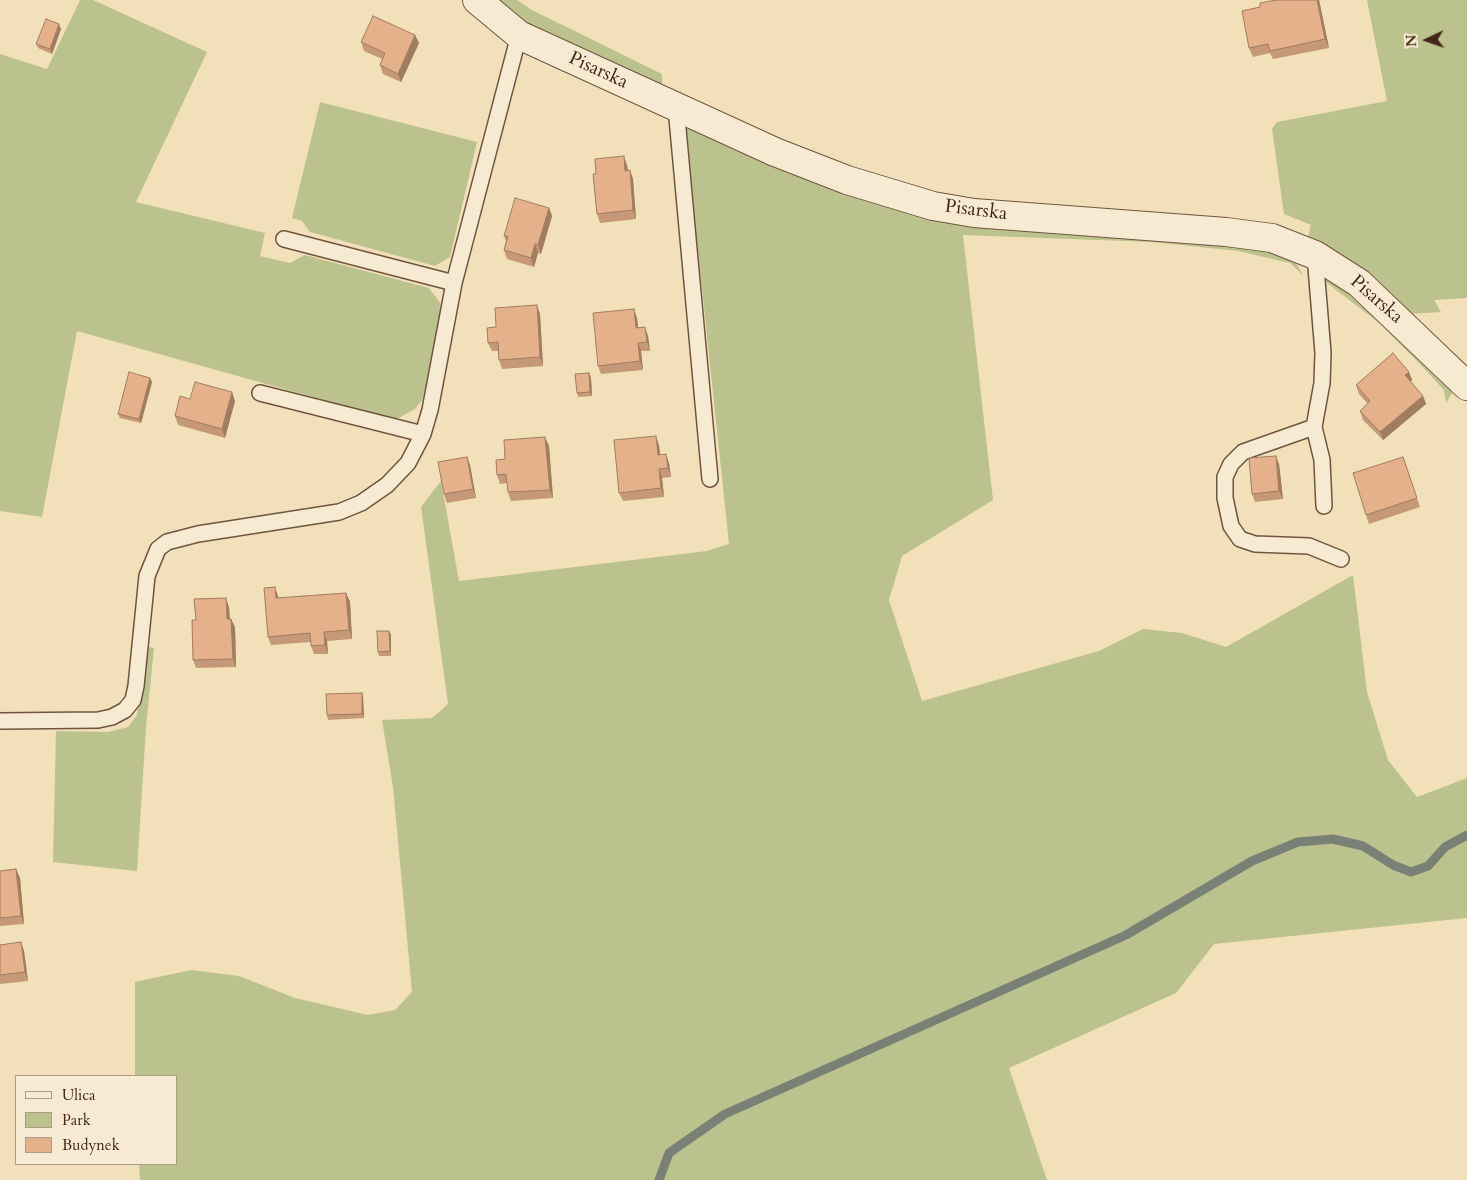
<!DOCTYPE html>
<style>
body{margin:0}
#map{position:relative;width:1467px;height:1180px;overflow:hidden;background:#f1e0b9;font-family:Cardo,serif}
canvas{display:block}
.legend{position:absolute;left:15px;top:1075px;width:162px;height:90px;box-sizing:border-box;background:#f6ebd2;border:1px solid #af9c87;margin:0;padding:6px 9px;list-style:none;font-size:15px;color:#452516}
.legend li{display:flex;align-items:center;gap:10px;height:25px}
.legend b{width:25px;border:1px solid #af9c87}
.north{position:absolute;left:1402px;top:15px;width:50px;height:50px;-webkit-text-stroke:4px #f6ebd2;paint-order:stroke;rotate:267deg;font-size:14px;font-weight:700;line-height:20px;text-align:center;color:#452516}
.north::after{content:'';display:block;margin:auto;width:18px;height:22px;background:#452516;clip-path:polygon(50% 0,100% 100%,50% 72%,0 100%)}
</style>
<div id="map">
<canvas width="1467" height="1180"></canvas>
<ul class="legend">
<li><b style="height:6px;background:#f6ebd2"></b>Ulica</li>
<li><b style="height:14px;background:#bcc28e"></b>Park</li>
<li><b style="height:14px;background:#e5b18b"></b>Budynek</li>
</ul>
<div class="north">N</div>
</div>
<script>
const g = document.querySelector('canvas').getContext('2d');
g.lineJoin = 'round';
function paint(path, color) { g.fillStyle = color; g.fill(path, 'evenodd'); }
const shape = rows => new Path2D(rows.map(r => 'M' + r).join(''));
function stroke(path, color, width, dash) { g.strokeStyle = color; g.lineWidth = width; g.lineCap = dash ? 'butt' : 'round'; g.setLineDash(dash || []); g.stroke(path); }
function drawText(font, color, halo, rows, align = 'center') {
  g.font = font + ' Cardo,serif'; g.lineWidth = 4; g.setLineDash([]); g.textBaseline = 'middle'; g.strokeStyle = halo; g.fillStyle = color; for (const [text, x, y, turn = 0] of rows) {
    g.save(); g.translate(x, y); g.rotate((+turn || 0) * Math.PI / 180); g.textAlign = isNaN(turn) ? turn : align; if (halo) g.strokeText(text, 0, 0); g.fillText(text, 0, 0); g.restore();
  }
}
paint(shape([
 [80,0,93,0,207,52,136,202,265,233,260,256,290,263,305,255,429,288,441,304,433,360,422,400,415,409,395,420,77,331,42,517,0,511,0,54,47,69],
 [497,0,517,0,532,10,662,74,662,88,522,23],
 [1367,0,1467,0,1467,298,1434,300,1441,312,1409,314,1307,241,1311,225,1284,214,1272,129,1277,122,1387,101],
 [320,102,477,142,450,257,435,266,310,232,302,221,292,218],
 [685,128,704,133,845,188,1226,241,1285,254,1296,263,1303,275,1290,263,1238,251,1152,242,963,235,993,500,902,556,889,600,922,701,1099,651,1143,629,1182,633,1226,647,1353,575,1367,692,1388,760,1417,797,1467,778,1467,918,1214,944,1176,993,1009,1068,1047,1180,140,1180,139,1164,176,1164,176,1076,135,1076,135,982,191,970,239,976,295,998,368,1015,395,1010,412,992,393,787,382,720,432,718,448,704,421,507,441,481,459,581,707,551,729,544],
 [1330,276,1354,291,1451,383,1452,393,1446,403,1444,390,1415,359,1379,323,1326,282],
 [149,647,154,648,146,727,137,871,53,862,56,731,108,732,128,727,137,715]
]), '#bcc28e');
stroke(shape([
 [659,1180,669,1153,725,1114,1126,935,1252,861,1298,842,1333,839,1363,846,1393,865,1411,872,1428,866,1445,847,1467,835]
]), '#798075', 9);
const lane = shape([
 [676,107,710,479],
 [284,239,454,283],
 [1315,255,1323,353,1322,383,1314,427,1243,452,1231,464,1225,477,1225,498,1231,526,1240,539,1255,544,1309,546,1341,559],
 [260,393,423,434],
 [1314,427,1322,460,1324,506],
 [0,721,98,720,112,717,125,710,133,700,136,686,147,576,158,549,167,542,198,534,339,512,361,503,387,485,408,463,423,434,430,410,454,283,519,35]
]);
const street = shape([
 [477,0,519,35,775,152,847,180,933,206,974,213,1226,232,1272,238,1315,255,1359,283,1467,386]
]);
stroke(lane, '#70543f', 18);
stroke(street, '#70543f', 30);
stroke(lane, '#f6ebd2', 15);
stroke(street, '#f6ebd2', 28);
paint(shape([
 [1319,0,1329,48,1273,59,1270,53,1253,57,1249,48],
 [61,29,52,54,38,48,36,44],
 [415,35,419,43,401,82,383,74,380,65,382,59,364,51,361,42],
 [627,165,628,171,630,170,633,179,636,219,600,223,597,214,596,174],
 [549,208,552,216,541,254,538,253,534,267,507,259,504,250,506,241,504,236],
 [540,314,543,366,502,369,499,360,498,351,492,351,488,343,496,327],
 [637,318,638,327,648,336,650,351,641,351,643,370,601,374,598,366],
 [1409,372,1412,380,1411,382,1423,396,1426,404,1383,440,1363,420,1360,411,1368,404,1359,394,1356,385],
 [589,373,591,378,592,396,578,397,577,393],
 [150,378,152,382,141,423,120,418,118,414],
 [235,401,225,438,178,425,175,416],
 [659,445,660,455,669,463,671,477,662,478,664,497,623,501,619,493],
 [549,446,553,498,511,501,508,492,507,483,500,484,497,475,505,459],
 [467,457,470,465,476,498,447,503,444,494],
 [1403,457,1420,507,1369,524,1366,515],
 [1279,464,1283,499,1255,502,1252,494],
 [346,593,350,602,352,639,327,641,328,654,314,654,311,646,311,642,271,645,268,637,278,596,278,598],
 [229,607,230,619,231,619,235,627,236,667,196,668,193,660,196,620],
 [389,631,391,635,391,656,379,656,378,652],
 [362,693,363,697,364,718,328,720,327,715],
 [16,869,20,878,24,924,0,926,0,871],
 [21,942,24,951,28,981,0,984,0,945]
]), '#c59878');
paint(shape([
 [1317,0,1319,0,1329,48,1325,39],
 [59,24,61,29,52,54,50,49],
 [415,35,419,43,401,82,398,74],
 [624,156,627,165,629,180,625,171],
 [630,170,633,179,636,219,633,210],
 [549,208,552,216,541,254,538,245],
 [535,244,538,253,534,267,531,258],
 [537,305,540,314,543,366,540,357],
 [634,309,637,318,639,336,636,328],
 [645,327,648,336,650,351,647,342],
 [638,343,641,351,643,370,640,361],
 [1409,372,1412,380,1408,384,1405,375],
 [589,373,591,378,592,396,590,392],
 [150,378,152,382,141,423,139,419],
 [232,392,235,401,225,438,222,429],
 [1423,396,1426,404,1383,440,1380,432],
 [656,436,659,445,661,463,658,455],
 [545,437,549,446,553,498,550,490],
 [666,454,669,463,671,477,668,468],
 [1276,456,1279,464,1283,499,1279,491],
 [467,457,470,465,476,498,473,489],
 [659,469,662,478,664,497,661,488],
 [275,587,278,596,279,607,276,598],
 [346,593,350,602,352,639,349,630],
 [226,598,229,607,230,628,227,619],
 [231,619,235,627,236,667,233,659],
 [389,631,391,635,391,656,390,651],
 [324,632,327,641,328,654,325,645],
 [362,693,363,697,364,718,362,714],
 [16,869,20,878,24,924,21,916],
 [21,942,24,951,28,981,25,972]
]), '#a07c61');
const building = shape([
 [1276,0,1317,0,1325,39,1270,51,1268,44,1249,48,1242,11,1260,7,1260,3,1276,0],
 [373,16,415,35,398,74,380,65,385,53,361,42,373,16],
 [46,19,59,24,50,49,36,44,46,19],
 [624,156,625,171,630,170,633,210,597,214,593,174,596,174,595,159,624,156],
 [515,198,549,208,538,245,535,244,531,258,504,250,508,236,504,236,515,198],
 [537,305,540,357,499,360,498,342,488,343,487,328,496,327,495,308,537,305],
 [634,309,636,328,645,327,647,342,638,343,640,361,598,366,593,313,634,309],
 [1393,353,1409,372,1405,375,1423,396,1380,432,1360,411,1370,401,1356,385,1393,353],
 [129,372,150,378,139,419,118,414,129,372],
 [589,373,590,392,577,393,575,374,589,373],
 [195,382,232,392,222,429,175,416,180,396,190,399,195,382],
 [656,436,658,455,666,454,668,468,659,469,661,488,619,493,614,440,656,436],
 [545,437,550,490,508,492,506,474,497,475,496,460,505,459,504,440,545,437],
 [1276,456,1279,491,1252,494,1249,458,1276,456],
 [467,457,473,489,444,494,438,462,467,457],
 [1403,457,1417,498,1366,515,1353,473,1403,457],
 [275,587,276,598,346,593,349,630,324,632,325,645,311,646,310,633,268,637,264,588,275,587],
 [226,598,227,619,231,619,233,659,193,660,192,620,196,620,194,599,226,598],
 [377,631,389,631,390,651,378,652,377,631],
 [362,693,362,714,327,715,326,694,362,693],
 [16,869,21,916,0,918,0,871,16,869],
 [21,942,25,972,0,975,0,945,21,942]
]);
paint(building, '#e5b18b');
stroke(building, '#a07c61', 1);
drawText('19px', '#452516', '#f6ebd2', [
 ["Pisarska",598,71,25],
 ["Pisarska",976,211,7],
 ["Pisarska",1376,300,41]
]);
</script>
